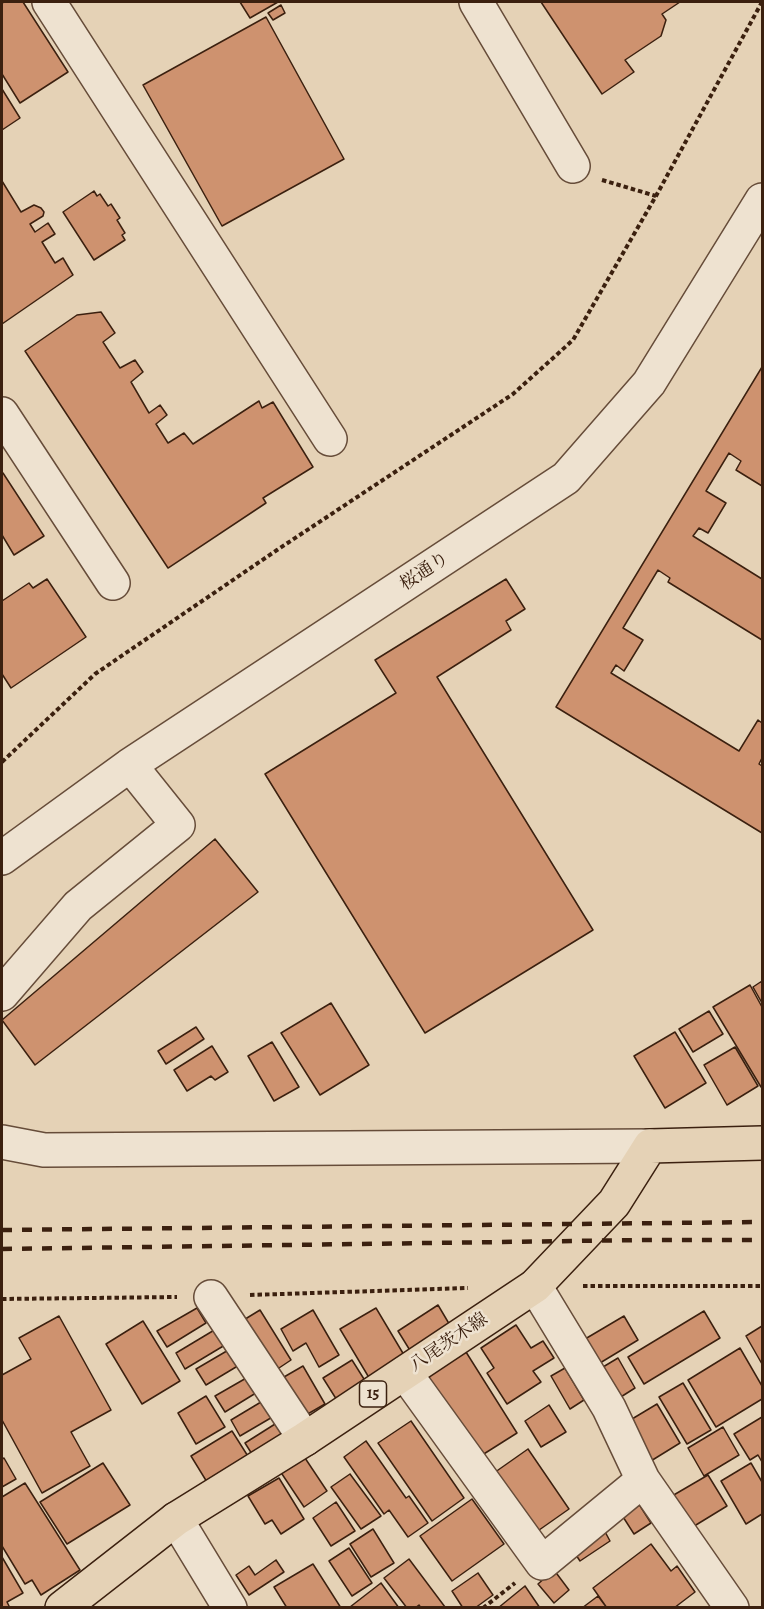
<!DOCTYPE html>
<meta charset="utf-8">
<style>
body{margin:0}
#map{position:relative;width:764px;height:1609px;overflow:hidden;background:#e5d2b6;font-family:Alegreya,serif}
canvas{display:block}
.frame{position:absolute;inset:0;border:3px solid #3b200f;pointer-events:none}
</style>
<div id="map">
<canvas width="764" height="1609"></canvas>
<div class="frame"></div>
</div>
<script>
const g = document.querySelector('canvas').getContext('2d');
g.lineJoin = 'round';
function paint(path, color) { g.fillStyle = color; g.fill(path, 'evenodd'); }
const shape = rows => new Path2D(rows.map(r => 'M' + r).join(''));
function stroke(path, color, width, dash) { g.strokeStyle = color; g.lineWidth = width; g.lineCap = dash ? 'butt' : 'round'; g.setLineDash(dash || []); g.stroke(path); }
function drawText(font, color, halo, rows, align = 'center') {
  g.font = font + ' Alegreya,"Noto Serif JP",serif'; g.lineWidth = 5; g.setLineDash([]); g.textBaseline = 'middle'; g.strokeStyle = halo; g.fillStyle = color; for (const [text, x, y, turn = 0] of rows) {
    g.save(); g.translate(x, y); g.rotate((+turn || 0) * Math.PI / 180); g.textAlign = isNaN(turn) ? turn : align; if (halo) g.strokeText(text, 0, 0); g.fillText(text, 0, 0); g.restore();
  }
}
const building = shape([
 [4,2,23,2,68,72,20,103,2,74,2,3,4,2],
 [240,2,278,2,250,18,240,2],
 [541,2,680,2,662,14,666,20,661,36,625,60,634,72,602,94,541,2],
 [281,5,285,13,273,20,268,13,281,5],
 [266,17,344,159,222,226,143,85,266,17],
 [2,89,20,118,2,130,2,89],
 [2,181,21,212,34,205,41,208,44,212,43,216,30,224,35,232,48,223,55,234,42,242,55,263,63,258,73,275,2,324,2,181],
 [94,191,97,196,100,194,108,206,111,204,120,218,117,220,125,233,122,235,125,240,94,260,63,212,94,191],
 [101,312,115,333,103,342,120,368,135,360,143,372,131,382,149,413,160,405,167,415,156,424,168,443,184,433,193,444,259,401,262,408,273,402,313,467,263,498,266,503,168,568,25,351,77,315,101,312],
 [762,367,762,486,736,470,741,461,729,453,706,491,726,503,708,533,699,528,693,536,762,579,762,640,668,582,670,578,658,570,623,628,643,640,624,671,616,665,611,673,739,751,758,720,762,723,762,758,759,764,762,766,762,833,556,707,762,367],
 [3,473,44,536,14,555,2,535,2,474,3,473],
 [47,579,86,637,11,688,2,674,2,601,29,583,33,588,47,579],
 [506,579,525,609,506,621,511,630,437,677,593,930,425,1033,265,774,396,693,375,660,506,579],
 [215,839,258,892,35,1065,2,1020,215,839],
 [762,981,762,1003,753,987,762,981],
 [750,985,762,1007,762,1086,761,1087,713,1007,750,985],
 [331,1003,369,1065,320,1095,281,1033,331,1003],
 [709,1011,723,1034,693,1052,679,1029,709,1011],
 [196,1027,204,1039,166,1064,158,1051,196,1027],
 [675,1032,706,1083,665,1108,634,1056,675,1032],
 [272,1042,299,1087,274,1101,248,1056,272,1042],
 [212,1046,228,1072,215,1080,211,1076,187,1091,174,1070,212,1046],
 [735,1047,758,1086,727,1105,704,1065,735,1047],
 [438,1305,451,1327,411,1352,398,1331,438,1305],
 [197,1308,206,1323,167,1347,157,1331,197,1308],
 [376,1308,407,1360,371,1381,340,1329,376,1308],
 [260,1310,291,1360,273,1372,242,1321,260,1310],
 [313,1310,339,1355,319,1367,306,1343,293,1351,281,1329,313,1310],
 [704,1311,720,1338,644,1384,628,1357,704,1311],
 [59,1316,111,1410,71,1432,90,1466,42,1493,2,1420,2,1375,31,1359,19,1338,59,1316],
 [624,1316,638,1340,595,1366,580,1342,624,1316],
 [143,1321,180,1381,142,1404,106,1344,143,1321],
 [516,1325,531,1348,543,1341,554,1358,533,1371,541,1382,507,1404,487,1373,494,1368,481,1348,516,1325],
 [762,1326,762,1364,746,1336,762,1326],
 [216,1329,225,1345,185,1369,176,1353,216,1329],
 [237,1345,246,1361,206,1385,196,1369,237,1345],
 [740,1348,762,1386,762,1399,716,1427,688,1380,740,1348],
 [466,1352,517,1433,479,1457,428,1376,466,1352],
 [618,1358,635,1388,616,1400,598,1370,618,1358],
 [352,1360,369,1387,340,1405,323,1378,352,1360],
 [303,1366,325,1404,306,1415,284,1377,303,1366],
 [565,1368,584,1400,570,1409,551,1376,565,1368],
 [255,1373,264,1388,225,1412,215,1396,255,1373],
 [683,1383,711,1430,687,1444,659,1397,683,1383],
 [206,1396,225,1427,196,1444,178,1413,206,1396],
 [271,1396,281,1412,240,1436,231,1420,271,1396],
 [657,1404,680,1443,646,1464,622,1425,657,1404],
 [549,1405,566,1432,541,1447,525,1421,549,1405],
 [762,1417,762,1462,758,1455,750,1460,734,1434,762,1417],
 [283,1419,295,1438,257,1462,245,1443,283,1419],
 [411,1421,464,1498,432,1521,378,1443,411,1421],
 [723,1427,739,1455,704,1476,688,1448,723,1427],
 [232,1431,251,1461,210,1487,191,1456,232,1431],
 [366,1441,406,1498,409,1496,428,1523,408,1537,389,1510,384,1514,344,1457,366,1441],
 [528,1449,569,1509,532,1535,491,1475,528,1449],
 [303,1455,327,1491,304,1507,280,1471,303,1455],
 [4,1458,16,1479,2,1487,2,1459,4,1458],
 [103,1463,130,1505,67,1544,40,1502,103,1463],
 [751,1463,762,1482,762,1514,746,1524,721,1481,751,1463],
 [350,1474,381,1516,361,1529,331,1487,350,1474],
 [708,1475,727,1506,691,1528,672,1496,708,1475],
 [279,1478,304,1519,281,1534,272,1520,265,1524,248,1496,279,1478],
 [25,1483,80,1570,41,1595,32,1580,25,1584,2,1546,2,1497,25,1483],
 [635,1498,651,1523,634,1534,618,1509,635,1498],
 [472,1499,504,1544,452,1581,420,1536,472,1499],
 [336,1502,355,1531,331,1546,313,1518,336,1502],
 [603,1528,610,1541,580,1561,572,1549,603,1528],
 [373,1529,394,1563,371,1577,350,1544,373,1529],
 [651,1544,671,1571,677,1566,695,1592,674,1608,607,1608,593,1588,651,1544],
 [349,1548,372,1583,352,1596,329,1561,349,1548],
 [2,1557,23,1593,7,1602,10,1608,2,1608,2,1557],
 [409,1559,445,1607,444,1608,421,1608,419,1605,415,1608,407,1608,384,1578,409,1559],
 [276,1560,284,1572,249,1595,236,1575,249,1566,255,1575,276,1560],
 [313,1564,341,1608,287,1608,274,1587,313,1564],
 [554,1570,569,1590,554,1603,538,1584,554,1570],
 [478,1573,493,1595,475,1608,463,1608,452,1591,478,1573],
 [381,1583,399,1608,351,1608,350,1607,381,1583],
 [525,1586,540,1608,498,1608,525,1586],
 [598,1596,607,1608,582,1608,598,1596]
]);
paint(building, '#ce926f');
stroke(building, '#3b200f', 1.5);
const minor = shape([
 [49,2,330,439],
 [476,2,573,166],
 [2,414,113,583],
 [2,858,130,765,566,478,649,383,762,200],
 [2,994,78,906,178,825,130,765],
 [2,1142,44,1150,650,1146],
 [535,1286,609,1408,643,1480,732,1608],
 [211,1297,305,1439],
 [405,1373,542,1563,643,1480],
 [176,1519,230,1608]
]);
const major = shape([
 [62,1608,176,1519,305,1439,535,1286,614,1203,650,1146,762,1143]
]);
stroke(minor, '#664c39', 36);
stroke(major, '#3b200f', 36);
stroke(shape([
 [602,180,656,196],
 [2,762,95,674,277,550,513,394,573,340,656,196,762,2],
 [583,1286,762,1286],
 [250,1295,468,1288],
 [2,1299,177,1297],
 [483,1608,515,1583]
]), '#3b200f', 4, [4.5, 3]);
stroke(minor, '#eee2d0', 33);
stroke(major, '#e5d2b6', 33);
stroke(shape([
 [2,1230,762,1222],
 [2,1249,644,1240,762,1240]
]), '#3b200f', 4.5, [10, 10]);
for (const [x, y, w] of [
 [373,1394,27]
]) { const box = new Path2D(); box.roundRect(x - w / 2, y - 13, w, 26, 4.5); g.fillStyle = '#eee2d0'; g.fill(box); stroke(box, '#3b200f', 1.5); }
drawText('bold 16px', '#3b200f', null, [
 ["15",373,1394]
]);
drawText('18px', '#3b200f', '#eee2d0', [
 ["桜通り",425,572,-33],
 ["八尾茨木線",449,1343,-34]
]);
</script>
